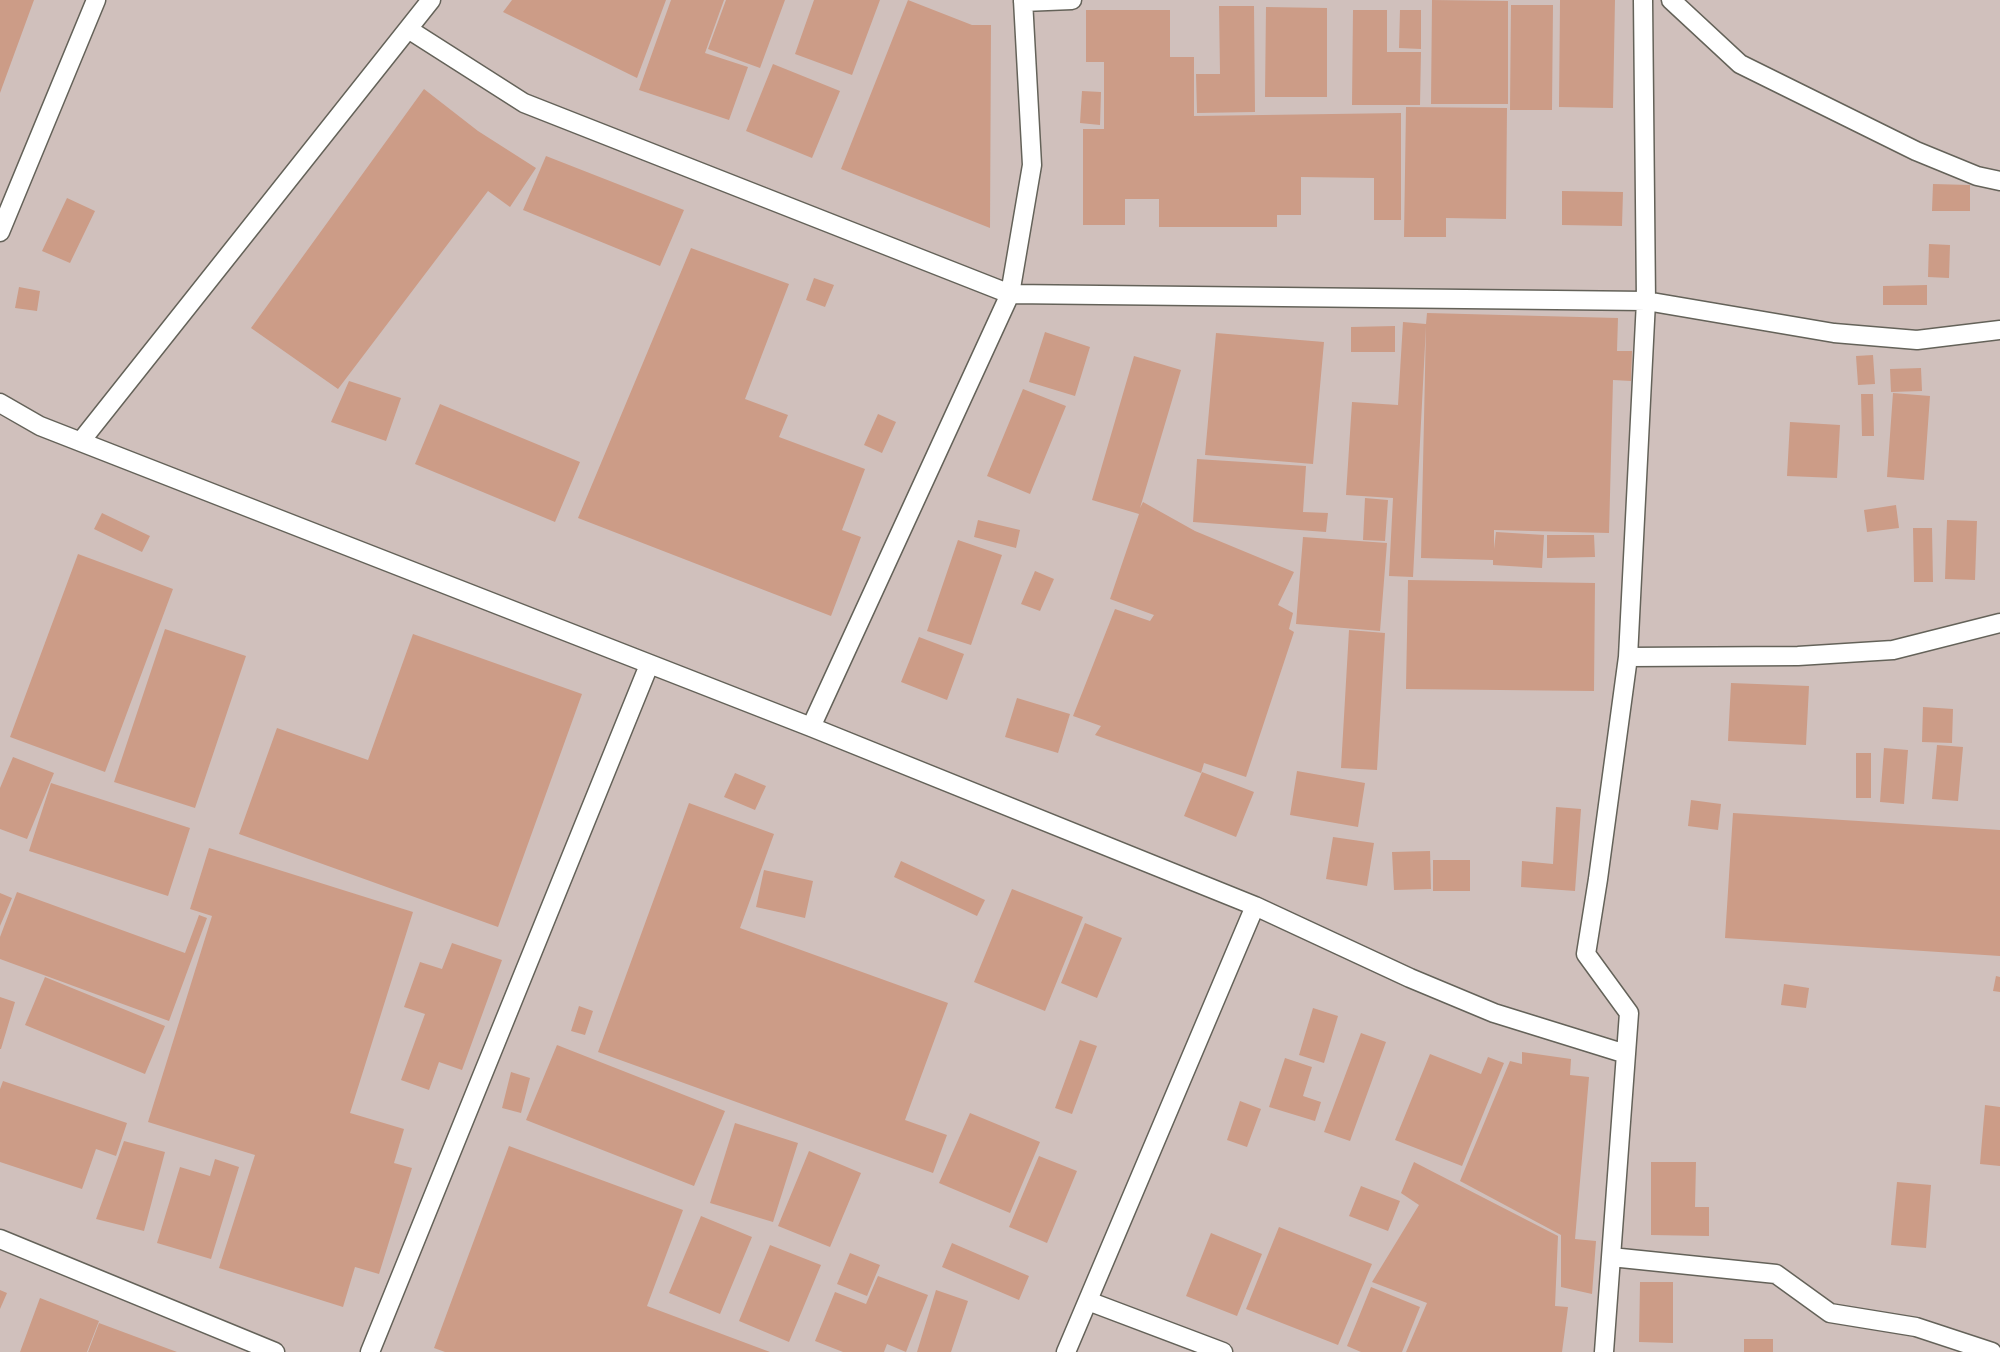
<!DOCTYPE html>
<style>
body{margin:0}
canvas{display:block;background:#ebe5c9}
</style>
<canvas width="2000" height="1352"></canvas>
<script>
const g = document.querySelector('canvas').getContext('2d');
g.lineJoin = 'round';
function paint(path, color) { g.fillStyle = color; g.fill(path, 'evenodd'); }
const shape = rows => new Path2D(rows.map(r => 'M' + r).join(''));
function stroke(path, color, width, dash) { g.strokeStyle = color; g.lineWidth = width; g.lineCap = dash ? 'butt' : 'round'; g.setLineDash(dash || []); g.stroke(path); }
paint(shape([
 [0,0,2000,0,2000,1352,0,1352]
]), '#d0c0bc');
paint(shape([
 [0,0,34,0,0,93],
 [512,0,666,0,637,78,503,12],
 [671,0,724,0,705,53,748,67,729,120,639,90],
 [726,0,785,0,760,68,708,49],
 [814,0,880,0,852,75,795,54],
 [908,0,972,25,991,25,990,228,841,169],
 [1432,0,1508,1,1508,104,1431,104],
 [1560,0,1615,0,1613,108,1559,107],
 [1511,5,1553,5,1552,110,1510,110],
 [1219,6,1254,6,1255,112,1197,113,1196,74,1220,74],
 [1266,7,1327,8,1327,97,1265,97],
 [1086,10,1170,10,1170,57,1194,57,1194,116,1401,113,1401,220,1374,220,1374,178,1301,177,1301,215,1277,215,1277,227,1159,227,1159,199,1125,199,1125,225,1083,225,1083,129,1104,129,1104,62,1086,62],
 [1353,10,1387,10,1387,52,1421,52,1420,105,1352,105],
 [1400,10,1421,10,1421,49,1399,48],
 [773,64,840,91,812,158,746,131],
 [424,89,478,131,536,168,510,207,488,191,338,389,251,328],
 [1082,91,1101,92,1100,125,1080,123],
 [1406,107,1507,108,1506,219,1446,218,1446,237,1404,237],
 [546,156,684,210,660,266,523,210],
 [1933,184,1970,185,1970,211,1932,211],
 [1562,191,1623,192,1622,226,1562,225],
 [67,198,95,211,70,263,42,251],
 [1929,244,1950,245,1949,278,1928,277],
 [691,248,789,284,745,399,788,415,779,437,865,469,842,530,861,537,831,616,578,518],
 [814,278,834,285,825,307,806,300],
 [1927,285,1927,305,1883,305,1883,286],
 [19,287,40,291,37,311,15,308],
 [1427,313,1618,318,1617,351,1632,351,1631,381,1613,380,1609,533,1494,530,1494,549,1496,532,1544,535,1542,568,1493,565,1493,560,1421,558,1426,326,1413,577,1389,576,1393,498,1346,495,1352,402,1398,405,1403,322,1426,324],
 [1395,326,1395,352,1351,352,1351,327],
 [1045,332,1090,347,1075,396,1029,382],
 [1216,333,1324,342,1313,464,1205,455],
 [1873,355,1875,384,1858,385,1856,356],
 [1134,356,1181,370,1140,508,1143,502,1195,531,1294,572,1278,605,1293,613,1289,629,1294,632,1246,777,1204,763,1201,773,1095,735,1101,726,1073,716,1115,609,1150,621,1154,615,1110,599,1139,514,1092,500],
 [1921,368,1922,391,1891,392,1890,369],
 [349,381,401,398,386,441,331,422],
 [1023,389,1066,406,1030,494,987,476],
 [1893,393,1930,396,1924,480,1887,477],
 [1861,394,1873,394,1874,436,1862,436],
 [440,404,580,462,555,522,415,464],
 [878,414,896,422,882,453,864,445],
 [1790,422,1840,425,1837,478,1787,476],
 [1197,459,1306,466,1303,512,1328,513,1326,532,1193,522],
 [1365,498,1388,500,1385,541,1363,540],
 [1896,505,1899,528,1867,532,1864,510],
 [102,513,150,536,142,552,94,529],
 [978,520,1020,530,1016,548,974,537],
 [1947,520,1977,521,1975,580,1945,579],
 [1913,528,1932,528,1933,582,1914,582],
 [1547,535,1594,535,1595,557,1547,558],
 [1303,537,1387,543,1380,631,1296,624],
 [958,540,1002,555,971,645,927,631],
 [78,554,173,589,105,772,10,737],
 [1035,571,1054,579,1040,611,1021,604],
 [1408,580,1595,583,1594,691,1406,689],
 [165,629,246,656,195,808,114,782],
 [1349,630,1385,633,1377,770,1341,768],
 [413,634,582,694,498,927,239,834,277,728,368,760],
 [919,637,964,654,947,700,901,682],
 [1731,683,1809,686,1806,745,1728,741],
 [1017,698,1070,714,1058,753,1005,737],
 [1923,707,1953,709,1952,743,1922,742],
 [1937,745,1963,747,1958,801,1932,799],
 [1884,748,1908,750,1904,804,1880,802],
 [1856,753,1871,753,1871,798,1856,798],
 [13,757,54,773,27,839,0,829,0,788],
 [1297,771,1365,783,1358,827,1290,815],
 [1202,772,1254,792,1236,837,1184,816],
 [735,773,766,786,755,810,724,797],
 [51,783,190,828,168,896,29,851],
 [1691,800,1721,804,1718,830,1688,826],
 [689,803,774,834,740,928,948,1003,905,1120,947,1135,933,1173,598,1052],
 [1556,807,1581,809,1575,891,1521,887,1522,861,1553,864],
 [1733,813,2000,830,2000,956,1725,938],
 [1333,837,1374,843,1367,886,1326,879],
 [209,848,413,912,350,1113,404,1129,394,1163,412,1168,379,1274,355,1267,343,1307,219,1268,255,1155,148,1122,212,916,190,909],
 [1430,851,1431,889,1394,890,1392,852],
 [1433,860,1470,860,1470,891,1433,891],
 [901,861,985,900,977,916,894,877],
 [764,870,813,881,805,918,756,907],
 [1012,889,1083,917,1045,1011,974,982],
 [17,892,185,953,199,915,207,918,169,1021,0,959,0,937],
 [0,893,12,898,0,926],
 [1085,923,1122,938,1097,998,1061,983],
 [452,943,502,960,462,1070,439,1062,429,1090,401,1080,425,1014,404,1007,420,962,442,969],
 [1996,976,2000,977,2000,992,1993,991],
 [45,977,165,1026,145,1074,25,1025],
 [1784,984,1809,988,1806,1008,1781,1005],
 [0,997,15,1002,1,1049,0,1049],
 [579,1006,593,1011,585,1035,571,1031],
 [1313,1008,1338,1016,1324,1063,1299,1055],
 [1361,1033,1386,1042,1350,1141,1324,1132],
 [1080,1040,1097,1046,1072,1114,1055,1108],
 [557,1045,725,1111,694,1186,526,1120],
 [1522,1052,1571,1059,1570,1075,1589,1077,1575,1239,1596,1241,1592,1294,1561,1287,1561,1235,1460,1181,1510,1061,1522,1064],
 [1430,1054,1481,1074,1488,1057,1504,1063,1462,1166,1395,1140],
 [1285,1058,1312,1067,1303,1096,1321,1102,1315,1121,1269,1107],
 [511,1072,530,1078,521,1113,502,1108],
 [3,1081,127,1123,116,1156,96,1149,82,1189,0,1162,0,1089],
 [1240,1101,1261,1109,1247,1147,1227,1140],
 [1985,1105,2000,1107,2000,1166,1980,1164],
 [970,1113,1040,1142,1010,1213,939,1183],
 [735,1123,798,1143,773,1222,710,1203],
 [124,1141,165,1152,144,1231,96,1219],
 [509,1146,683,1210,647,1306,770,1352,445,1352,434,1348],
 [809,1151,861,1173,830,1247,778,1226],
 [1039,1156,1077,1171,1047,1243,1009,1227],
 [215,1159,239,1167,211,1259,157,1243,180,1167,210,1176],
 [1414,1162,1558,1236,1555,1306,1568,1307,1562,1352,1406,1352,1427,1303,1372,1282,1419,1205,1401,1193],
 [1651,1162,1696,1162,1695,1207,1709,1207,1709,1236,1651,1235],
 [1897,1182,1931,1185,1926,1248,1891,1245],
 [1361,1186,1400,1201,1388,1231,1349,1216],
 [701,1216,752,1237,720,1314,669,1293],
 [1279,1227,1372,1264,1338,1345,1246,1309],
 [1211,1233,1262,1254,1237,1316,1186,1296],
 [952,1243,1029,1276,1019,1300,942,1267],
 [770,1245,821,1265,789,1342,739,1321],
 [850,1253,880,1265,867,1296,837,1284],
 [878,1276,928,1295,906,1352,887,1344,884,1352,843,1352,815,1341,835,1292,866,1304],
 [1640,1282,1673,1282,1673,1343,1639,1342],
 [1371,1287,1420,1307,1402,1352,1361,1352,1347,1346],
 [0,1290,7,1293,0,1309],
 [936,1290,968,1301,951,1352,917,1352],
 [40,1298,99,1321,87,1352,20,1352],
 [99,1323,177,1352,88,1352],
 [1744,1339,1773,1339,1773,1352,1744,1352]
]), '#cc9c87');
const lane = shape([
 [1671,0,1740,64,1916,151,1977,176,2000,181],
 [1023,2,1072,0],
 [408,29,524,103,1010,294,1646,301,1834,333,1917,340,2000,330],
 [0,232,96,0],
 [0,403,40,426,811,727,1255,906,1410,978,1494,1013,1626,1054],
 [81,441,431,0],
 [1628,657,1798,656,1893,650,2000,623],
 [811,727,1010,294,1032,165,1023,0],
 [0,1239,275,1352],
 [1611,1257,1776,1274,1830,1313,1916,1327,1992,1352],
 [1088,1301,1223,1352],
 [370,1352,649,665],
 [1066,1352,1255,906],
 [1604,1352,1629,1013,1586,954,1598,879,1628,657,1646,301,1643,0]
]);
stroke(lane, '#646259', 21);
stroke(lane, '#fff', 18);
</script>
